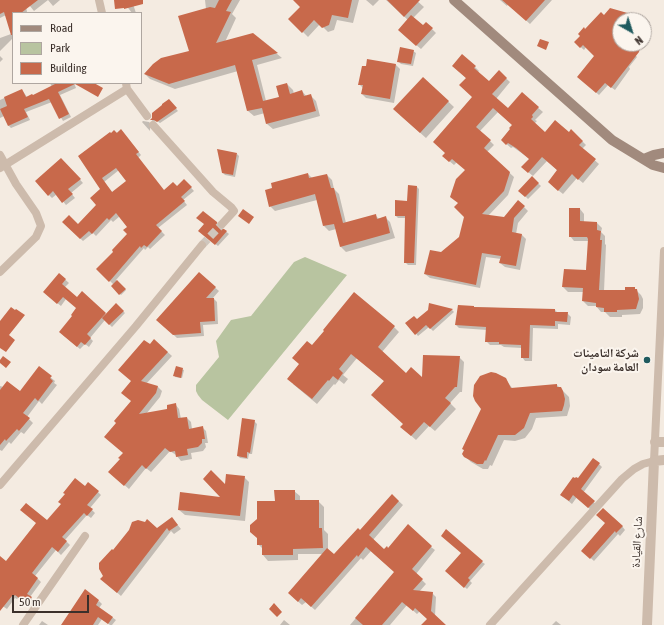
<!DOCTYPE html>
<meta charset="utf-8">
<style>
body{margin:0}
#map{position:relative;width:664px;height:625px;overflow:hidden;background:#f4ebe1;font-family:"Asap Condensed",sans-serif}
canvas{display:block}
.legend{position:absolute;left:12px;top:12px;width:130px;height:72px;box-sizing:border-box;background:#fbf5ee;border:1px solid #aea6a0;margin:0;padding:5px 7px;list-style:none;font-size:12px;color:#3b302b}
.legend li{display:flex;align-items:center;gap:8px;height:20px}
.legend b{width:20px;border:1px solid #aea6a0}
.north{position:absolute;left:612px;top:12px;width:40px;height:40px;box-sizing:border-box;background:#fbf5ee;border:1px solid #aea6a0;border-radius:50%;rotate:141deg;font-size:11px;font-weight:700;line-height:16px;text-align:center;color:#3b302b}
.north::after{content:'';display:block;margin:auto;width:14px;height:18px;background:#1f5a5e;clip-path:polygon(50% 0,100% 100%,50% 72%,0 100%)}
.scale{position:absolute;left:12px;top:595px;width:77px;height:18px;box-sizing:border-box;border:2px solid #3b302b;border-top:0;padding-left:5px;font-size:12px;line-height:14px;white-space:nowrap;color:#3b302b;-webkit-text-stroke:3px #fbf5ee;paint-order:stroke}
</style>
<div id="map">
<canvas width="664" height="625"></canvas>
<ul class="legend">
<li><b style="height:5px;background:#a18a7d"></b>Road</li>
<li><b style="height:11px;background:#b8c4a0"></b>Park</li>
<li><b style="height:11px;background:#c8694b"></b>Building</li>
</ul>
<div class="north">N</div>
<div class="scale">50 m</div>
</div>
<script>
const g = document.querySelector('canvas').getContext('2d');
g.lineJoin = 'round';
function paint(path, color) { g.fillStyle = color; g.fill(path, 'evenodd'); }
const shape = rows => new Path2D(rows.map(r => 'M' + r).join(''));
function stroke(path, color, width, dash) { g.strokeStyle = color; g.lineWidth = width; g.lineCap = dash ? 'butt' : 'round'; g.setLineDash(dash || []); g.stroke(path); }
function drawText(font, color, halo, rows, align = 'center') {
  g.font = font + ' "Asap Condensed","Noto Naskh Arabic",sans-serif'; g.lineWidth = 4; g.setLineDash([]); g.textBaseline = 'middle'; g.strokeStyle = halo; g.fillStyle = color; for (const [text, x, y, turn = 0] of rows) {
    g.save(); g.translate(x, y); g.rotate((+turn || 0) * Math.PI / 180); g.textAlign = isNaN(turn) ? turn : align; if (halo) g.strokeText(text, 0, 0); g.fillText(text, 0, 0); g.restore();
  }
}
paint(shape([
 [305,257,347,275,228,420,202,400,198,395,196,391,196,385,219,357,216,341,231,320,251,316,294,262]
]), '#b8c4a0');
paint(shape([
 [0,0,60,0,53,6,48,0,34,11,25,0,27,12,13,13,13,40,12,39,0,51,0,38,11,34,6,15,0,18],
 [122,0,129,0,133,4,136,13,132,13],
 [205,0,240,0,232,14,236,18,225,42,253,34,282,58,257,65,266,101,280,97,287,84,293,90,294,94,302,91,307,97,311,96,316,101,320,116,273,129,267,124,265,113,254,116,248,111,238,71,175,89,150,79,145,74,190,51,206,9],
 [295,0,359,0,353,23,337,20,334,30,328,32,320,24,308,37,290,19,302,7],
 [366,0,379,0,373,6],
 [386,0,416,0,424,7,413,18,423,27,426,23,436,33,421,49,403,34,408,20],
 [500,0,552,0,530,24,508,4,507,6],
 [611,9,647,20,650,22,644,45,635,55,637,57,629,67,630,69,615,90,608,85,599,95,581,79,595,56,586,47,584,50,575,42,586,30,604,16],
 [620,20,644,20,644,44,620,44],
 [413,51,416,53,413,66,401,64,398,61],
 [0,56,3,59,0,62],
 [368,60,396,65,400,69,394,103,366,98,362,94,363,88,359,84,367,68],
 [453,66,475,67,479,71,478,72,489,82,499,72,510,82,496,99,508,109,522,94,543,112,535,120,537,121,534,124,545,133,569,133,582,141,586,145,582,149,599,164,583,183,577,178,563,194,553,186,558,171,547,161,533,176,527,171,530,159,513,147,511,148,502,140,513,125,498,112,480,131,494,145,487,152,514,177,508,195,488,216,504,218,524,207,528,211,518,223,516,234,522,235,526,239,520,270,505,267,500,263,501,259,486,257,480,288,430,278,425,274,441,253,460,238,465,217,459,203,466,170,457,162,454,165,448,160,473,97,467,79],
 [423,78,454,107,426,138,400,115],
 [50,83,74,83,76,88,60,95,71,117,63,121,52,102,26,112,30,120,11,128,8,125,4,116,0,118,0,100,22,90,27,97,33,96,52,87],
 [170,102,178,111,160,123,157,121,153,122,152,120,153,118],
 [143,121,149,122,151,124,150,127,150,131,142,122],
 [121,130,141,155,138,158,164,191,177,187,184,180,194,191,183,200,187,205,158,228,165,235,150,249,148,247,145,250,144,248,116,280,126,290,121,295,112,286,114,285,98,269,115,252,128,234,128,227,120,216,113,222,111,220,96,236,93,233,83,241,63,222,78,225,97,205,102,190,79,156,85,151,86,152],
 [119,170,128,181,113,193,104,182],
 [237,154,239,156,235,177,225,175,223,173],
 [61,159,83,183,71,193,75,198,66,205,57,194,52,198,49,195],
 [308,174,312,178,327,175,332,180,334,189,339,194,346,223,375,215,379,219,385,217,390,222,395,238,346,252,341,247,336,229,329,231,324,226,317,200,275,211,270,206],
 [532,178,541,186,528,199,520,191],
 [417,187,419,189,416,265,408,265,405,262,406,218,398,218,396,216,408,202],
 [580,209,584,214,584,222,597,223,602,228,601,232,605,236,605,244,606,245,604,291,626,292,634,288,641,295,643,299,643,308,640,314,622,315,622,317,610,317,605,312,601,312,596,306,588,306,583,301,583,292,568,292,563,287,586,271,589,241,574,241,570,236],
 [216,223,220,229,224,230,229,234,218,246,202,233],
 [59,274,69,283,64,288,77,298,82,292,106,315,116,305,125,313,112,327,105,320,90,338,93,341,89,347,85,344,80,349,63,335,78,308,66,299,61,306,47,295],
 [199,274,219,291,213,298,217,302,218,324,203,325,204,336,177,338,161,323],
 [430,304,452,310,454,312,433,331,429,327,418,336,407,323,417,320,429,310],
 [473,307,555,310,558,313,567,313,571,317,570,325,558,324,558,329,533,328,532,361,525,361,522,357,522,348,504,347,501,345,490,345,486,341,487,330,459,328,456,325],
 [394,327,399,332,382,352,406,374,423,379,459,357,464,362,462,392,460,392,450,403,456,409,435,431,429,426,416,440,407,432,385,382,357,358,343,375,348,379,344,384,339,380,335,385,334,384,317,404,293,384,312,347],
 [154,340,172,356,146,384,158,387,162,391,160,397,146,414,168,410,175,404,179,409,181,419,187,418,191,422,192,429,202,427,206,431,208,443,205,443,206,447,203,451,191,453,192,459,181,461,176,455,170,451,151,472,146,468,129,489,114,476,124,453,117,423,132,401,132,381,150,346],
 [176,367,184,370,182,378,175,377],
 [39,368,55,381,54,383,57,385,42,404,39,401,27,417,33,423,24,434,21,432,11,444,9,442,2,451,0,450,0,386,20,392],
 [505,379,513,389,557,385,569,397,570,406,567,416,536,418,532,429,525,438,515,441,504,440,492,466,490,465,488,469,483,469,471,462,465,456,465,451,463,449],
 [254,421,257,424,252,454,249,454,248,459,240,458,238,456],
 [599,464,602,467,583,493,597,505,592,511,577,497,572,504,561,495],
 [244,477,249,482,245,521,185,515,179,510,222,498,225,486],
 [85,487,98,492,101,495,90,508,95,513,91,518,87,515,65,540,70,545,61,555,56,550,35,576,41,582,30,597,34,601,30,606,19,597,17,599,15,598,7,609,1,605,0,605,0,557,6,562,47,521],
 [294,491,300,496,300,501,318,501,324,507,324,530,328,534,328,550,334,555,360,532,392,495,403,505,373,540,384,550,388,549,431,547,435,550,416,574,426,584,419,592,432,593,436,597,435,616,445,625,423,625,428,619,420,611,417,614,407,605,390,625,350,625,395,572,371,551,363,560,361,558,315,610,306,602,302,605,293,597,324,554,298,554,298,560,268,561,263,555,263,549,258,544,276,502],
 [172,518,181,529,174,534,171,531,121,596,106,583,104,576,157,529],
 [622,526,625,530,620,536,618,534,594,561,583,551],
 [462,554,482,562,485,564,470,581,472,583,467,589,449,573],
 [99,601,102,604,99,608,116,620,112,625,110,625,102,619,98,625,62,625],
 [284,620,290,625,280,625],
 [42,621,48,625,39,625],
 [556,621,561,625,552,625]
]), '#0003');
paint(shape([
 [0,0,38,0,21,13,13,13,13,35,11,35,4,12,0,14],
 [114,0,143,0,143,4,124,9,124,8,115,9],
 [219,0,232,0,226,11,231,12,216,43,253,33,278,53,252,60,263,101,279,97,276,86,287,83,290,94,302,90,304,96,311,94,316,111,266,124,262,108,247,111,235,65,169,84,144,74,153,64,161,58,189,51,178,16,210,7,215,8],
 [293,0,352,0,348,18,332,15,329,25,322,28,314,20,302,33,288,19,300,7],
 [387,0,420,0,404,17],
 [502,0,545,0,526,21],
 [610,8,645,18,644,20,620,20,620,44,641,44,639,52,611,88,605,83,596,93,577,77,594,56,583,45,580,48,574,42,580,36,578,34,584,27,585,29,601,12,604,15],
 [411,15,423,25,426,22,433,28,416,46,398,30],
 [540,39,549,42,546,50,537,46],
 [400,47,414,50,411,64,397,62],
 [462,54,476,66,474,68,489,81,499,70,507,78,492,94,508,108,522,92,539,107,532,115,533,117,531,119,545,132,555,120,569,132,571,129,583,141,579,145,596,159,578,180,572,174,558,191,548,182,557,170,542,157,528,173,521,167,529,159,516,148,508,143,506,145,501,140,510,129,509,128,512,125,493,108,476,127,491,140,484,148,510,172,504,191,482,214,504,217,518,200,525,206,514,218,512,232,522,234,516,266,499,263,501,256,482,253,476,285,424,274,430,250,441,252,459,237,464,217,454,207,458,203,450,197,456,179,465,170,452,159,449,162,442,156,445,153,433,142,472,97,459,85,466,78,452,66],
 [367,59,396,64,390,99,361,94,363,85,358,85,362,66,366,66],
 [423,77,449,101,420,133,393,109],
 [57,83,94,83,103,88,98,97,75,84,58,92,69,114,59,119,49,99,24,109,28,117,8,126,0,109,7,106,4,97,22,89,26,97,32,94,33,95],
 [169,99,177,108,157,122,154,120,150,120,152,118,152,113,162,105,162,104],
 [121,129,139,152,136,154,164,190,173,182,177,186,184,179,192,187,181,197,185,201,156,225,162,231,147,247,144,245,141,248,140,246,109,282,96,269,113,252,112,250,127,234,123,230,127,227,116,213,109,220,107,218,92,234,89,231,80,239,62,222,69,215,78,224,96,205,90,198,100,189,78,156,110,132,111,133,114,130,117,133],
 [116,168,126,181,112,192,102,178],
 [217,149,237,153,233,175,222,173],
 [61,158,81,179,68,189,73,194,62,203,53,191,48,196,35,181],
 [308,173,309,178,327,174,331,188,334,188,343,223,376,214,377,219,386,216,390,233,340,247,334,224,323,226,315,194,269,207,265,190,272,188,271,183],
 [532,176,539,183,525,197,518,191],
 [408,185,417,186,414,263,404,263,405,216,395,216,395,200,407,201],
 [569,208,580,208,580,221,597,222,597,230,601,231,600,240,602,240,599,290,625,290,625,287,635,287,635,289,637,289,639,299,636,309,617,310,617,312,604,312,604,308,596,307,596,303,582,301,583,288,562,287,564,269,586,270,588,239,587,237,569,237],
 [243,209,254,217,249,224,238,216],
 [203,211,217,222,219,228,224,229,227,231,215,245,198,231,204,224,196,218],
 [199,272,216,287,206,298,214,298,215,321,200,322,201,333,173,335,156,320],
 [59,273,66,279,62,284,77,297,82,291,106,313,87,334,91,338,85,345,81,342,77,347,59,332,72,316,71,315,76,308,63,297,57,304,43,292],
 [117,280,126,289,119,295,111,286],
 [354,292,395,326,378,347,406,373,411,367,422,377,423,355,460,356,457,387,455,387,445,398,451,403,430,427,424,422,411,436,400,427,403,424,371,395,384,381,351,354,339,369,343,373,338,380,333,376,329,381,328,380,312,399,287,379,299,364,292,358,307,341,312,345,324,331,323,330],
 [116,303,124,311,109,325,102,318],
 [429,303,453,309,430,329,426,325,415,335,405,323,414,316,417,319,428,310],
 [458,305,474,306,474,307,555,309,555,312,568,312,567,322,555,321,555,326,530,325,529,358,521,358,521,345,499,344,499,342,485,342,486,327,455,325],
 [11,307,15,310,16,309,25,315,9,335,15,340,6,352,0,348,0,321],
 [154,339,168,352,141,381,158,386,156,393,139,414,167,409,167,405,176,403,178,418,187,417,189,429,203,426,205,439,202,439,202,443,198,447,187,449,188,455,176,457,175,451,170,452,165,448,146,469,142,465,124,486,108,472,120,459,118,458,123,453,104,437,116,423,114,421,131,401,121,393,131,381,118,370,144,340,150,344],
 [3,356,11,362,6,368,0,363,0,360],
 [39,366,52,376,50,378,53,381,38,401,35,398,23,413,30,418,19,431,17,429,6,441,5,439,0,445,0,390,7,381,20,391],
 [176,366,183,368,181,378,173,376],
 [491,372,496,373,506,378,511,388,557,384,557,387,561,387,563,391,565,399,564,405,562,411,530,413,524,428,515,435,498,435,486,461,485,460,483,464,477,464,464,457,462,454,464,450,462,449,481,409,475,401,473,396,474,385,480,376],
 [242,418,255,420,250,453,247,452,247,458,237,456],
 [593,458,600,463,581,489,595,501,588,508,573,495,569,501,560,495,573,477,575,478,576,477,578,478],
 [211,470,225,484,226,474,245,476,240,516,178,510,180,492,220,497,203,479],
 [75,478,85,486,88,482,99,491,87,505,93,509,87,516,84,513,62,537,67,541,58,552,52,547,32,573,38,578,27,594,32,597,27,604,15,595,13,597,12,596,0,611,0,556,6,561,36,523,20,510,26,503,47,520,61,504,58,502,65,494,63,493],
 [274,490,295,490,295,500,319,500,319,528,322,528,323,548,293,549,293,555,262,555,262,545,257,545,257,538,250,532,250,525,257,519,257,501,275,501],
 [392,494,399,501,369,535,384,549,387,546,388,548,408,524,432,546,412,569,423,579,413,590,433,592,431,611,446,625,421,625,427,619,415,608,413,611,402,602,382,625,363,625,355,618,394,572,366,547,358,557,357,555,311,607,301,598,298,602,288,593,327,548,334,554,358,528,360,530],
 [603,508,623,526,616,533,615,531,590,559,581,551,605,523,596,515],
 [172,517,178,525,169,531,167,528,117,593,100,579,103,576,99,569,99,563,112,549,113,550,129,530,132,522,138,520,145,522,147,519,157,528],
 [446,529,483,561,468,578,470,580,464,588,445,571,461,553,441,536],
 [85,589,99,600,96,605,113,617,108,624,98,617,93,625,61,625],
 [274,603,282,612,277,617,269,609]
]), '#c8694b');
stroke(shape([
 [202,245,222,224]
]), '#cfc6bd', 8, [8, 4]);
stroke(shape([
 [99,0,102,13],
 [126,83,127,89,147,116],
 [153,125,213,192,231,207,234,211,222,224],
 [0,155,16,184,36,213,41,226,36,237,0,272],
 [0,168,127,89],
 [0,485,136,326,202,245],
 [23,625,85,536],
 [490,625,622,479,634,469,643,464,654,461,664,251]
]), '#cdbbac', 8);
stroke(shape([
 [655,442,664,442],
 [647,625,654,461,664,460]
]), '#cdbbac', 10);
stroke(shape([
 [454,0,612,140,653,165,664,168],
 [644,159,654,155,664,153]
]), '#a18a7d', 10);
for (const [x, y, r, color] of [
 [647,360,4,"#1f5a5e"]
]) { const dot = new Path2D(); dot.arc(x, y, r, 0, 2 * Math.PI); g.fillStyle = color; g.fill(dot); stroke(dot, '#fbf5ee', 1.5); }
drawText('bold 12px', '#3b302b', '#fbf5ee', [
 ["شركة التامينات",639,353],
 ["العامة سودان",639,367]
], 'right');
drawText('12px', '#3b302b', '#fbf5ee', [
 ["شارع القيادة",637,542,-87]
]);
</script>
